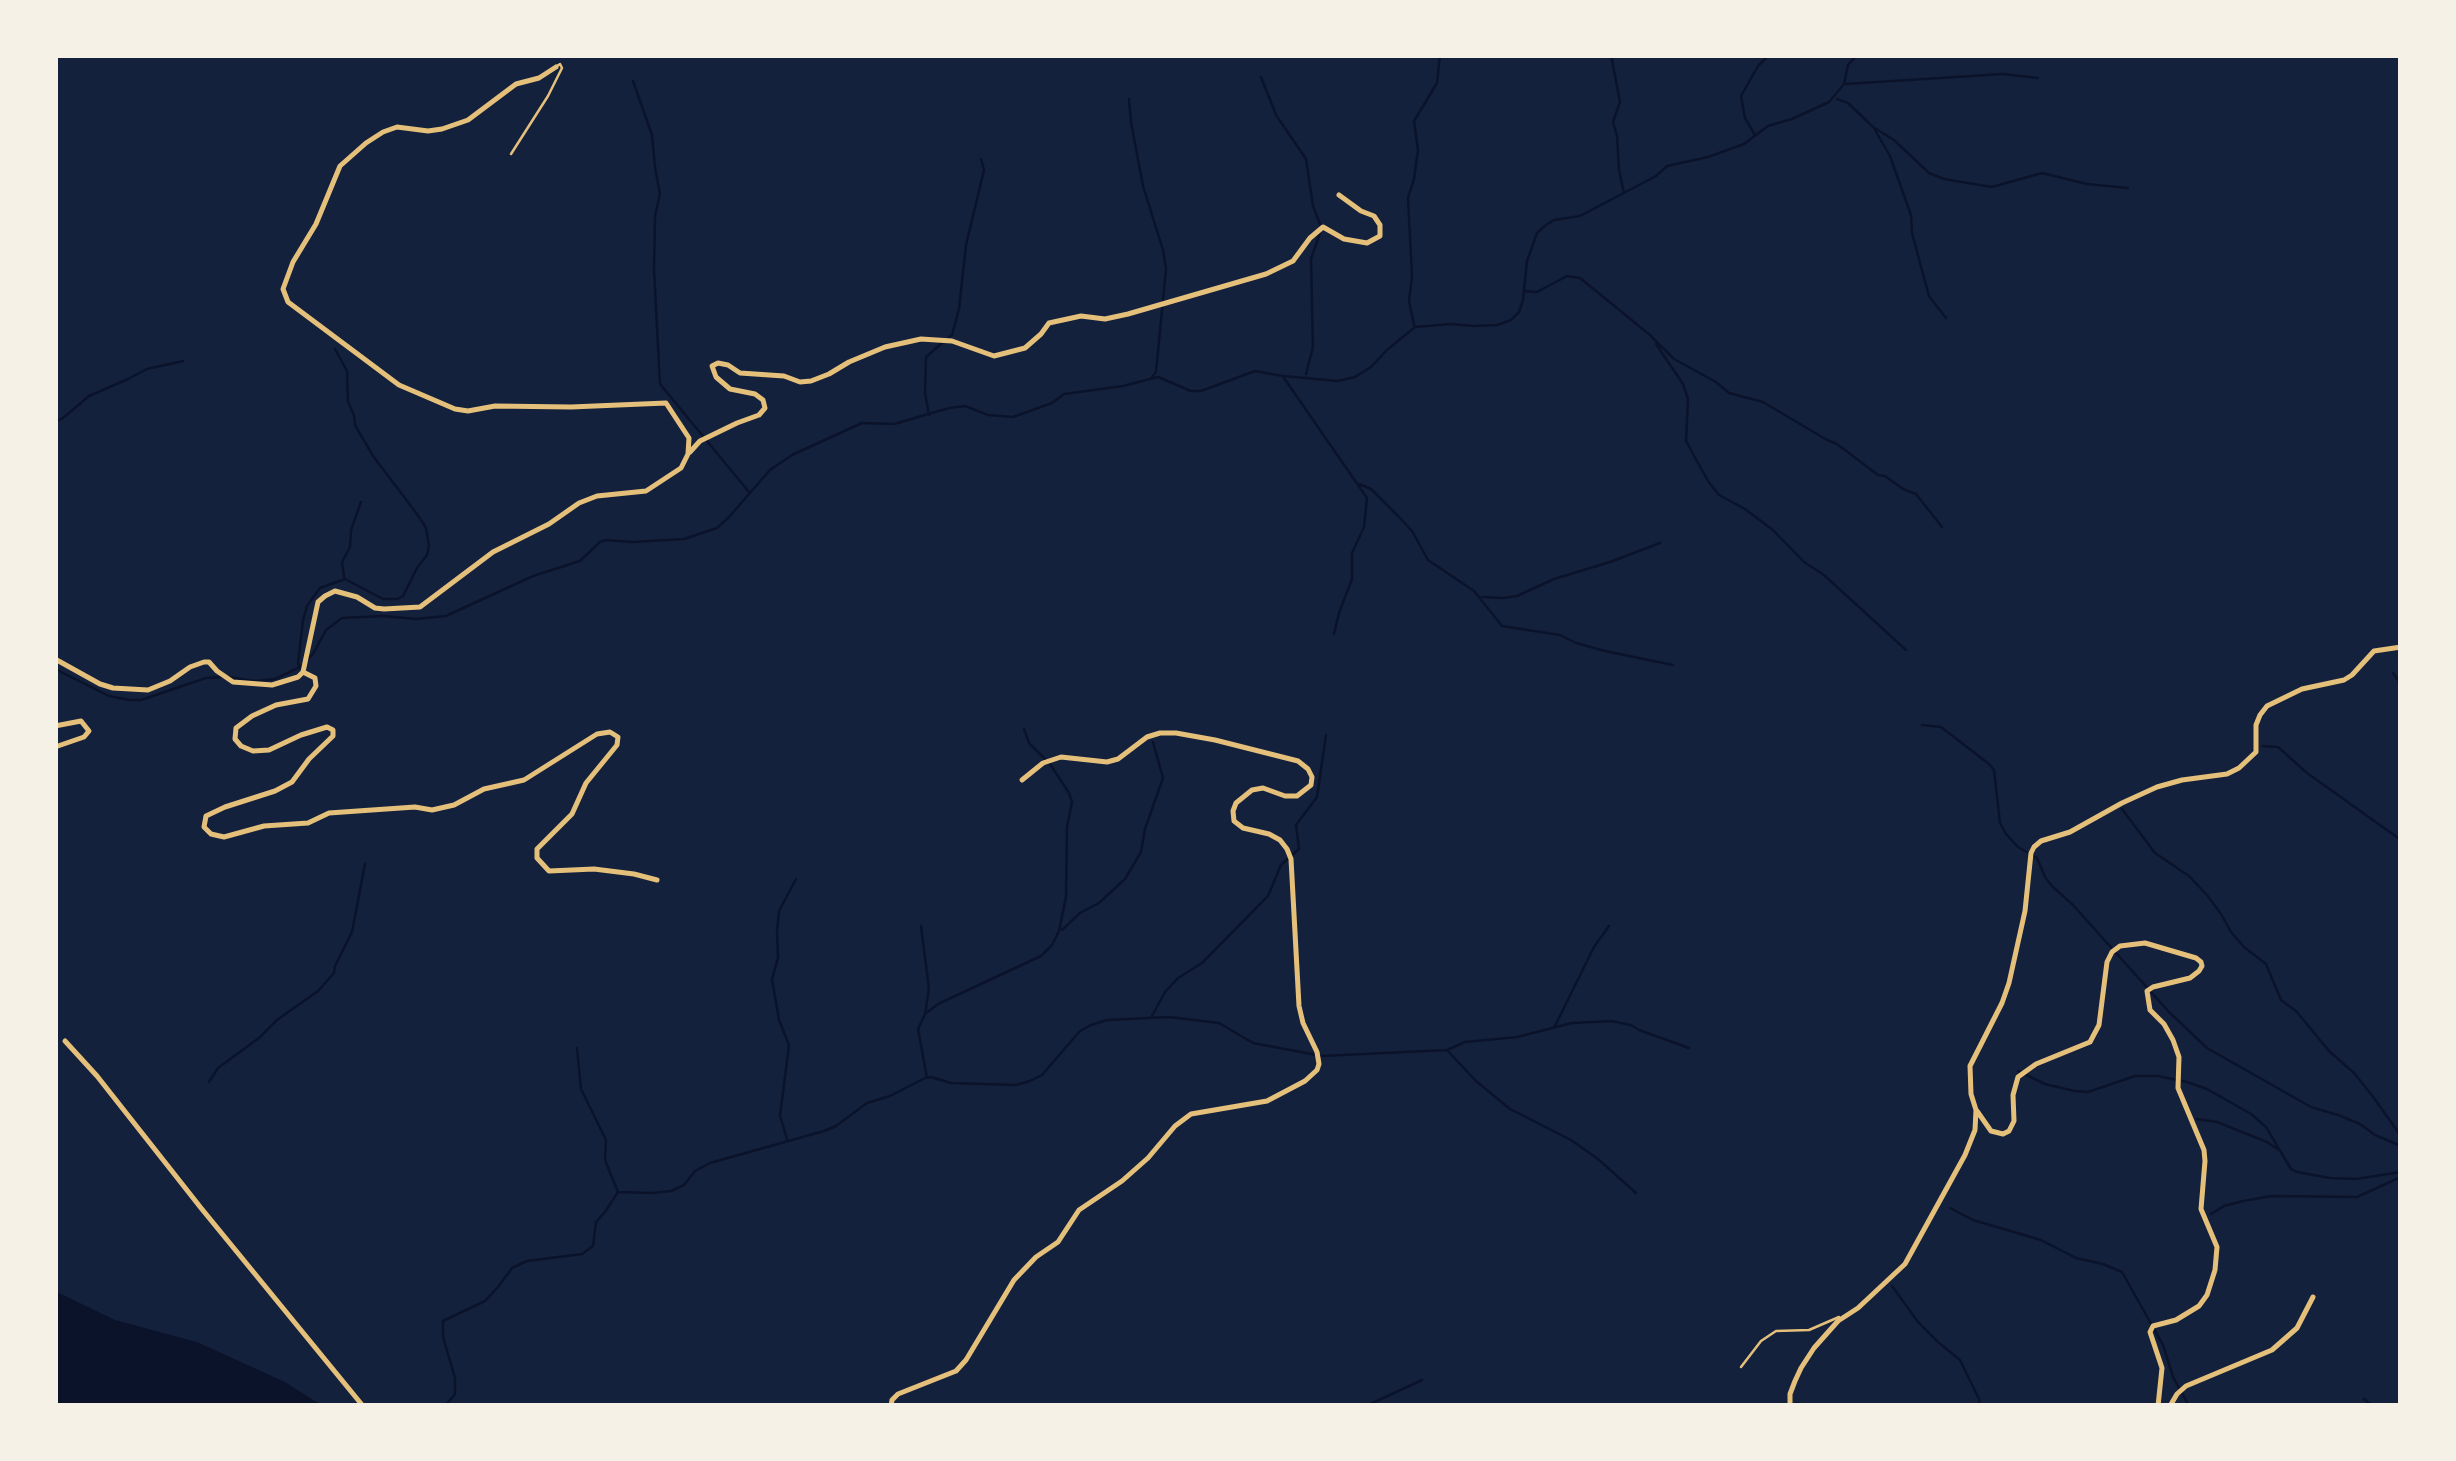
<!DOCTYPE html>
<style>
body{margin:0}
#map{position:relative;width:2456px;height:1461px;overflow:hidden;background:#14213d;font-family:"Noto Sans",sans-serif}
canvas{display:block}
.frame{position:absolute;inset:0;border:58px solid #f6f1e7;pointer-events:none}
</style>
<div id="map">
<canvas width="2456" height="1461"></canvas>
<div class="frame"></div>
</div>
<script>
const g = document.querySelector('canvas').getContext('2d');
g.lineJoin = 'round';
function paint(path, color) { g.fillStyle = color; g.fill(path, 'evenodd'); }
const shape = rows => new Path2D(rows.map(r => 'M' + r).join(''));
function stroke(path, color, width, dash) { g.strokeStyle = color; g.lineWidth = width; g.lineCap = dash ? 'butt' : 'round'; g.setLineDash(dash || []); g.stroke(path); }
paint(shape([
 [55,1291,115,1320,197,1342,285,1382,323,1406,55,1406]
]), '#0b132b');
stroke(shape([
 [1611,55,1620,102,1613,122,1617,136,1619,170,1624,193],
 [1261,77,1276,115,1306,159,1313,206,1320,224,1320,233,1311,259,1313,347,1306,374],
 [633,81,652,135,655,167,660,194,655,216,654,269,660,384,749,492],
 [1845,84,2003,74,2038,78],
 [1129,99,1131,122,1143,186,1163,250,1166,269,1156,372,1152,377],
 [1837,99,1848,103,1873,127,1894,140,1929,173,1944,179,1992,187,2042,173,2087,184,2128,188],
 [1875,130,1890,156,1911,215,1912,233,1929,296,1946,318],
 [1755,135,1745,118,1741,96,1758,66,1769,55],
 [1524,291,1537,292,1567,276,1580,278,1650,335,1674,359,1716,382,1729,393,1763,402,1827,440,1837,444,1878,475,1885,476,1903,489,1916,494,1942,527],
 [1414,325,1409,301,1412,276,1408,198,1414,179,1418,150,1414,121,1437,83,1440,55],
 [949,337,952,335,959,309,966,245,984,170,981,159],
 [1656,344,1683,384,1688,399,1686,441,1708,481,1719,495,1745,509,1773,530,1804,562,1824,575,1906,650],
 [1284,378,1367,498,1364,527,1352,553,1352,579,1339,613,1334,634],
 [929,415,925,393,926,357,943,342],
 [55,422,63,418,89,396,128,379,147,369,183,361],
 [1359,484,1371,489,1397,515,1412,531,1428,560,1474,591,1502,626,1560,635,1576,643,1605,651,1673,665],
 [344,577,342,562,350,547,351,530,361,502],
 [1482,597,1503,598,1517,596,1554,579,1610,562,1660,543],
 [307,660,313,654,326,630,342,618,383,616,416,619,446,616,533,576,580,561,600,542,606,540,632,542,684,539,717,528,729,517,770,470,792,455,862,423,894,424,949,408,965,406,988,415,1013,417,1052,403,1064,394,1123,386,1158,377,1191,391,1201,391,1255,371,1283,376,1338,381,1355,377,1371,367,1387,350,1415,327,1451,324,1474,326,1497,325,1511,320,1519,312,1523,300,1527,261,1537,233,1546,225,1554,220,1580,216,1656,176,1667,166,1708,157,1744,144,1768,126,1792,119,1829,102,1844,84,1848,65,1857,55],
 [300,668,298,663,303,620,307,606,320,588,345,579,383,599,397,599,403,596,417,568,427,555,429,546,426,528,417,514,373,456,355,425,354,415,348,402,347,371,335,349],
 [55,669,109,696,129,700,141,700,206,678,221,677],
 [2393,673,2401,684],
 [229,677,255,681,275,679,302,666],
 [1922,725,1941,727,1989,764,1994,770,2000,823,2006,834,2018,847,2037,858,2045,877,2053,887,2073,905,2169,1012,2207,1048,2311,1107,2338,1115,2360,1124,2375,1135,2401,1146],
 [2263,746,2278,747,2307,773,2401,840],
 [2122,809,2155,853,2189,876,2207,895,2221,914,2231,932,2244,947,2266,964,2281,1000,2296,1011,2329,1051,2354,1073,2371,1094,2401,1136],
 [921,926,929,989,925,1014],
 [1062,930,1080,913,1099,903,1125,879,1141,852,1145,829,1163,778,1153,742],
 [1152,1016,1165,992,1178,978,1202,963,1268,896,1281,865,1299,849,1296,825,1317,797,1326,735],
 [1555,1026,1594,947,1609,926],
 [577,1048,581,1089,606,1140,605,1160,618,1192],
 [1447,1050,1476,1081,1510,1109,1571,1140,1598,1159,1636,1193],
 [2018,1071,2045,1084,2074,1091,2088,1092,2135,1076,2158,1076,2187,1082,2207,1089,2251,1114,2266,1127,2291,1169,2297,1172,2330,1178,2356,1179,2401,1172],
 [927,1078,918,1029,925,1014,938,1004,1041,956,1052,945,1059,931,1066,897,1067,827,1072,802,1069,793,1050,764,1029,743,1024,729],
 [209,1082,218,1068,259,1038,277,1020,318,991,334,973,335,966,352,932,365,864],
 [2197,1119,2217,1122,2267,1142,2279,1150],
 [787,1139,780,1116,789,1045,779,1020,772,979,778,958,777,932,779,911,796,879],
 [1950,1208,1973,1220,2041,1240,2076,1258,2103,1264,2122,1272,2163,1345,2173,1377,2189,1406],
 [2211,1214,2224,1206,2243,1201,2271,1196,2357,1197,2401,1177],
 [1892,1286,1918,1322,1938,1342,1960,1360,1979,1399,1980,1406],
 [2364,1399,2372,1406],
 [1796,1403,1804,1406],
 [445,1406,455,1394,455,1378,443,1337,443,1321,485,1301,498,1287,512,1268,527,1261,582,1254,593,1246,596,1222,605,1212,618,1192,652,1193,671,1191,684,1185,695,1171,710,1163,824,1131,836,1126,867,1103,890,1096,925,1078,931,1077,951,1083,1016,1085,1030,1081,1042,1075,1080,1031,1091,1025,1107,1020,1169,1017,1219,1023,1253,1043,1322,1056,1447,1050,1465,1042,1517,1037,1572,1023,1612,1021,1631,1025,1639,1030,1689,1048],
 [1366,1406,1422,1380]
]), '#0b132b', 2.5);
stroke(shape([
 [511,154,548,96,562,68,560,64,557,66],
 [1741,1367,1761,1341,1776,1331,1809,1330,1839,1317]
]), '#e5c07b', 2.5);
stroke(shape([
 [690,452,700,441,737,423,759,415,765,408,763,400,755,394,730,389,716,377,712,366,718,363,728,365,740,373,784,376,800,382,811,381,829,374,849,362,885,347,921,339,952,341,994,356,1025,348,1041,334,1049,323,1081,316,1105,319,1128,314,1266,274,1293,261,1310,238,1323,227,1344,239,1367,243,1380,236,1380,225,1374,216,1361,211,1339,195],
 [55,659,100,684,113,688,148,690,170,681,190,667,204,662,209,662,217,671,233,682,272,685,298,677,303,672,318,602,325,596,335,591,357,597,375,608,384,609,420,607,493,552,549,524,579,503,597,496,646,491,681,468,688,454,689,438,666,403,571,407,495,406,468,411,455,409,399,385,288,302,283,289,293,262,316,224,340,166,366,143,383,132,397,127,428,131,442,129,468,120,516,84,539,78,556,67],
 [303,672,315,678,316,686,308,699,276,705,252,716,236,728,235,739,241,746,253,751,269,750,301,735,327,727,333,730,333,736,309,759,292,782,275,791,225,807,206,816,204,827,211,834,224,837,264,826,308,823,329,813,415,807,432,810,454,805,484,789,524,780,597,734,610,732,618,737,617,745,586,783,572,814,537,849,537,858,549,871,594,869,634,874,657,880],
 [55,726,81,721,89,731,84,737,55,747],
 [65,1041,97,1076,201,1208,363,1406],
 [2170,1406,2177,1394,2186,1386,2272,1350,2297,1328,2313,1297]
]), '#e5c07b', 5);
stroke(shape([
 [1977,1111,1991,1131,2003,1134,2009,1131,2014,1121,2013,1095,2018,1077,2036,1064,2090,1042,2099,1025,2107,962,2112,952,2120,946,2145,943,2196,958,2201,962,2202,966,2199,971,2190,978,2153,987,2147,991,2150,1010,2164,1024,2173,1040,2179,1057,2178,1088,2204,1150,2205,1161,2201,1209,2217,1247,2215,1270,2207,1295,2199,1306,2176,1320,2153,1326,2150,1332,2162,1368,2158,1406],
 [891,1406,892,1400,898,1394,956,1371,966,1360,1014,1280,1036,1257,1058,1242,1079,1210,1122,1181,1148,1158,1175,1126,1191,1114,1267,1101,1305,1081,1317,1070,1319,1064,1317,1052,1303,1023,1299,1006,1291,859,1287,849,1280,840,1269,834,1243,828,1234,821,1233,811,1236,803,1252,790,1263,788,1285,796,1297,796,1311,785,1312,777,1308,769,1298,761,1215,740,1176,733,1160,733,1147,737,1118,759,1107,762,1061,757,1043,763,1022,780],
 [1790,1406,1790,1394,1795,1381,1801,1368,1814,1348,1838,1321,1858,1308,1905,1264,1965,1155,1975,1130,1976,1110,1971,1094,1970,1066,2002,1003,2009,983,2025,911,2031,853,2034,847,2041,841,2070,832,2122,803,2157,787,2182,780,2227,774,2239,768,2256,752,2256,725,2260,715,2267,706,2302,689,2344,680,2352,675,2374,651,2401,647]
]), '#e5c07b', 5);
</script>
